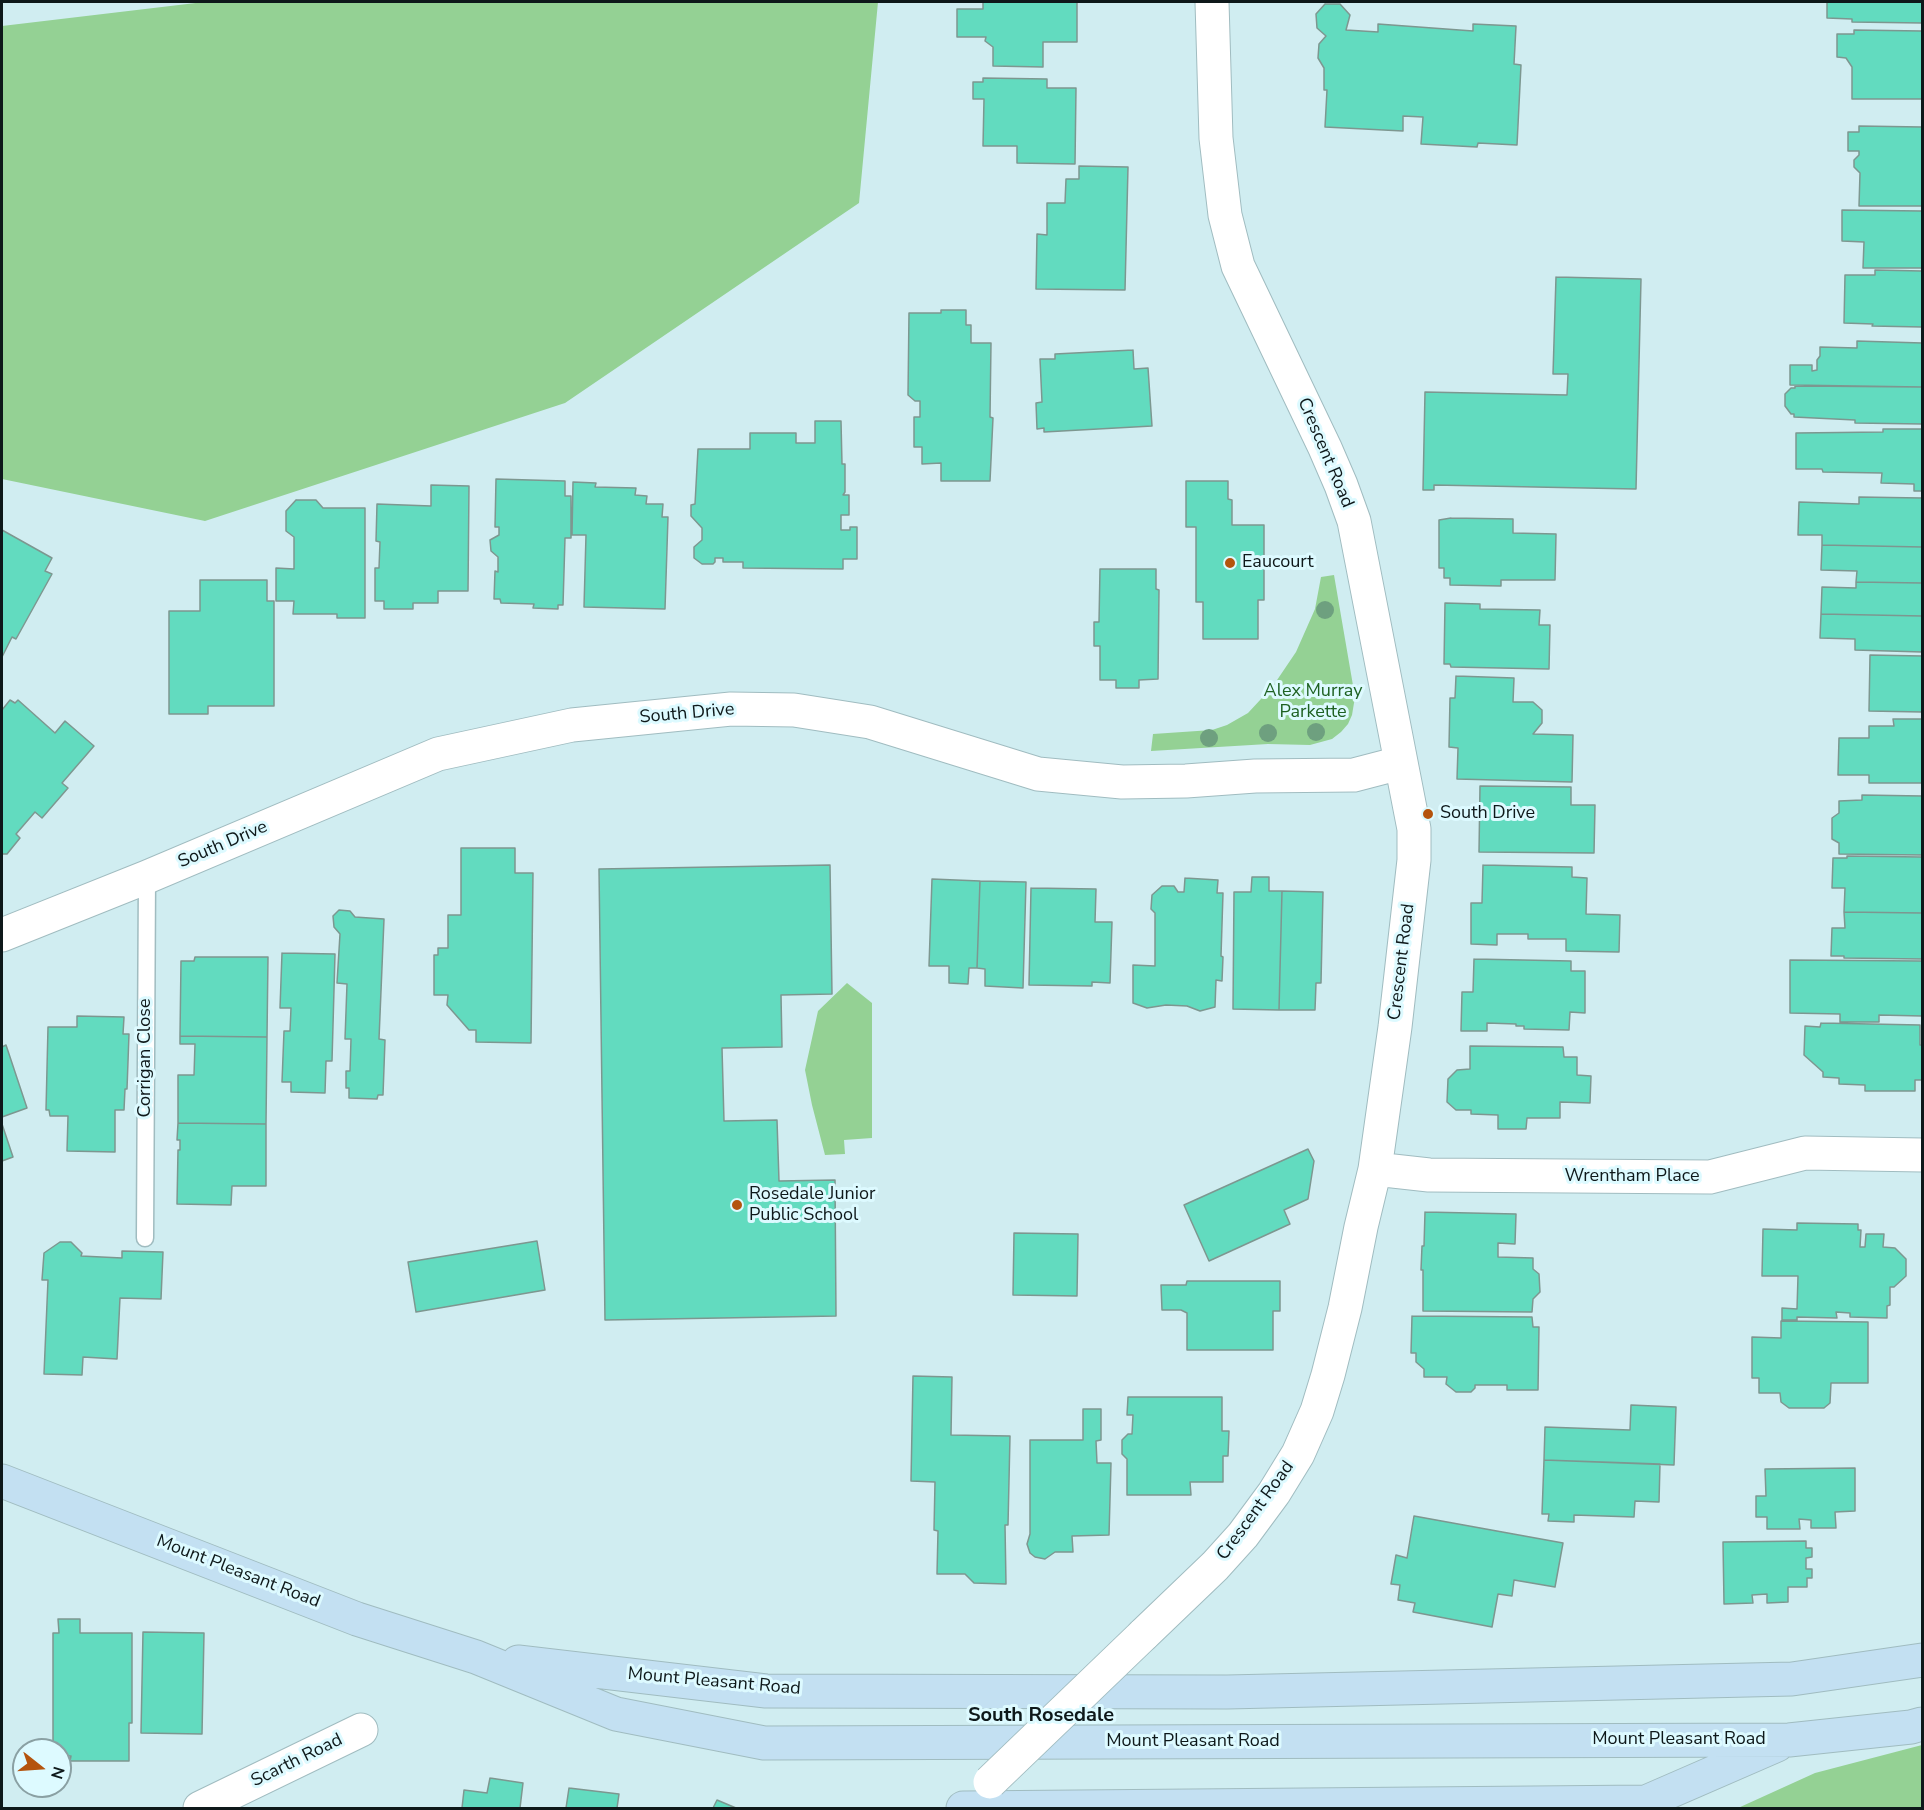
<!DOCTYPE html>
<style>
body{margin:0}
#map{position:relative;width:1924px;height:1810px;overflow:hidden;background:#d0edf1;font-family:"Nunito Sans",sans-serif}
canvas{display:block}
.frame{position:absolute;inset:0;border:3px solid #0e181a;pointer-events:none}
.north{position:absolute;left:12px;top:1738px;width:60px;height:60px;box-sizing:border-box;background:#ddfaff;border:2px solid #8aa0a3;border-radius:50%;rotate:107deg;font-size:16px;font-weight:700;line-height:24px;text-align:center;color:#0e181a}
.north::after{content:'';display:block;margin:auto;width:21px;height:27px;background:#b4540e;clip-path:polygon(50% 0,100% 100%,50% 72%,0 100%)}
</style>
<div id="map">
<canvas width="1924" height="1810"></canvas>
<div class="frame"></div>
<div class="north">N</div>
</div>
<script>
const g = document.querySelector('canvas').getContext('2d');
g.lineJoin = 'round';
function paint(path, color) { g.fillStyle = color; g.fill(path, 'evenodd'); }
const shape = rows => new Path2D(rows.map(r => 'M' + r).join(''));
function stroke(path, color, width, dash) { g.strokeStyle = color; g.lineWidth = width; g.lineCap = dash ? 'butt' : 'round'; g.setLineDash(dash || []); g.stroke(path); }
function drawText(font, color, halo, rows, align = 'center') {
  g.font = font + ' "Nunito Sans",sans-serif'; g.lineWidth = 6; g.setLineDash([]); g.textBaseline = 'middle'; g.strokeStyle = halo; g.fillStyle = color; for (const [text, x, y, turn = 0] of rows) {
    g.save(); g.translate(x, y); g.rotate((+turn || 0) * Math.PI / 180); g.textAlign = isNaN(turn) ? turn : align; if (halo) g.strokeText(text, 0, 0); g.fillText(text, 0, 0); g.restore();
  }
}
paint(shape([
 [204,2,878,2,859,203,565,403,205,521,2,479,2,26],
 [1334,575,1355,697,1352,715,1348,724,1341,732,1332,739,1310,745,1268,744,1151,751,1153,734,1212,730,1227,725,1248,713,1273,686,1296,652,1315,609,1321,577],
 [847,983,872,1003,872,1138,844,1140,845,1154,825,1155,812,1105,805,1070,818,1011],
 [1922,1745,1922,1808,1738,1808,1815,1773]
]), '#94d194');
const building = shape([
 [983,2,1077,2,1077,42,1043,42,1043,67,993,66,993,47,985,41,986,37,957,37,957,9,983,9,983,2],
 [1827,2,1922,2,1922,23,1852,22,1852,19,1827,18,1827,2],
 [1325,4,1340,4,1350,15,1346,30,1378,32,1378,24,1473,31,1473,24,1516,26,1514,64,1521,65,1517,145,1478,143,1477,147,1421,144,1423,117,1403,116,1403,131,1325,127,1327,90,1324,90,1324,68,1318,58,1319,44,1326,36,1317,28,1316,14,1325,4],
 [1854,30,1922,31,1922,99,1852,99,1852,67,1846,58,1837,57,1837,34,1854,34,1854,30],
 [983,78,1047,79,1047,88,1076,88,1075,164,1017,163,1017,146,983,146,984,99,973,99,973,82,983,82,983,78],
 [1859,126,1922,127,1922,206,1859,206,1860,173,1854,167,1854,160,1859,155,1859,151,1848,151,1848,132,1859,132,1859,126],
 [1079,166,1128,167,1125,290,1036,289,1037,234,1047,235,1047,203,1065,203,1066,179,1079,179,1079,166],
 [1842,210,1922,211,1922,268,1863,268,1864,242,1842,241,1842,210],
 [1875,270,1922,271,1922,327,1872,326,1873,324,1844,323,1845,275,1875,275,1875,270],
 [1556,277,1641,279,1636,489,1434,485,1434,490,1423,490,1425,392,1567,395,1568,374,1553,374,1556,277],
 [941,310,966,310,966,325,971,325,971,343,991,343,990,417,993,418,990,481,941,481,941,463,922,464,922,447,914,447,914,417,920,417,920,401,915,401,908,395,909,313,941,313,941,310],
 [1857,341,1922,343,1922,387,1790,385,1790,365,1812,365,1812,371,1817,370,1817,360,1820,356,1820,347,1857,348,1857,341],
 [1133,350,1134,369,1148,368,1152,426,1044,432,1044,428,1037,429,1036,403,1042,402,1040,359,1055,359,1055,354,1133,350],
 [1795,386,1922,387,1922,424,1855,423,1855,420,1794,417,1794,414,1791,414,1785,406,1785,394,1791,388,1795,388,1795,386],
 [815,421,841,421,842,464,845,464,845,492,843,495,849,495,849,515,841,515,841,530,850,530,850,527,857,527,857,559,843,559,843,569,743,568,743,562,723,562,723,558,715,558,715,562,713,564,702,564,694,558,694,547,702,540,702,528,691,516,691,505,695,504,698,449,750,449,750,433,796,433,796,443,815,443,815,421],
 [1883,429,1922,429,1922,491,1914,491,1914,484,1881,483,1882,473,1823,472,1822,469,1796,469,1796,433,1883,432,1883,429],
 [496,479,565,481,565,496,571,496,571,538,565,538,563,605,558,605,558,609,533,608,534,604,501,603,500,599,494,599,495,571,498,572,498,557,491,551,490,540,499,535,499,527,495,527,496,479],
 [1186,481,1228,481,1228,499,1232,500,1232,525,1264,525,1264,600,1258,600,1258,639,1203,639,1203,602,1196,602,1196,527,1186,527,1186,481],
 [573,482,596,483,595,487,636,488,635,495,647,496,646,504,663,504,662,517,668,517,665,609,584,607,586,535,572,535,573,482],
 [431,485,469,486,468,591,438,591,438,603,413,603,413,609,384,609,384,601,375,601,375,568,379,568,380,542,376,541,377,504,431,506,431,485],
 [1859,497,1922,498,1922,547,1822,545,1822,535,1798,535,1799,502,1859,504,1859,497],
 [296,500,316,500,323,508,365,508,365,618,337,618,337,614,293,614,294,601,276,601,276,568,294,569,294,537,286,531,286,511,296,500],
 [1451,518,1513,519,1513,533,1556,534,1555,580,1501,580,1501,586,1450,585,1450,578,1444,578,1444,568,1439,568,1439,520,1451,518],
 [2,530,52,558,45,571,52,574,16,639,12,637,2,657,2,530],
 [1822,545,1922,547,1922,583,1856,582,1857,571,1821,570,1822,545],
 [1100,569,1156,569,1156,589,1159,590,1158,679,1139,680,1139,688,1116,688,1116,680,1100,680,1100,646,1094,646,1094,622,1099,622,1100,569],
 [200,580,267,580,267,601,274,601,274,706,208,706,208,714,169,714,169,611,200,611,200,580],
 [1856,582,1922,583,1922,616,1821,614,1822,587,1856,588,1856,582],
 [1445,603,1480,604,1480,609,1540,610,1539,625,1550,625,1549,669,1451,667,1450,664,1444,664,1445,603],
 [1821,614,1922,616,1922,652,1855,650,1855,639,1820,638,1821,614],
 [1870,655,1922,656,1922,712,1869,711,1870,655],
 [1456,676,1514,678,1513,702,1533,702,1542,710,1542,723,1533,734,1573,735,1572,782,1457,779,1458,748,1449,747,1450,698,1455,698,1456,676],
 [10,700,15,703,18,700,55,733,65,721,94,746,62,783,68,788,42,818,35,812,16,834,20,838,7,854,2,854,2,710,10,700],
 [1893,719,1922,719,1922,783,1869,783,1869,775,1838,775,1839,738,1869,738,1869,726,1894,726,1893,719],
 [1480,786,1571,787,1571,805,1595,805,1594,853,1479,852,1480,786],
 [1862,795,1922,796,1922,855,1839,854,1839,843,1832,839,1832,818,1839,813,1839,801,1862,800,1862,795],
 [461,848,515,848,515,873,533,873,531,1043,476,1042,476,1030,469,1030,447,1005,448,995,434,995,434,955,438,955,438,948,448,948,448,915,461,915,461,848],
 [1847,856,1922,857,1922,913,1844,912,1845,888,1832,888,1833,858,1847,858,1847,856],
 [830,865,832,994,781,995,782,1047,722,1048,724,1121,777,1120,779,1181,835,1180,836,1316,605,1320,599,869,830,865],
 [1483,865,1572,867,1572,877,1587,878,1586,914,1620,915,1619,952,1566,951,1566,939,1528,939,1528,934,1497,934,1497,945,1471,944,1471,903,1482,903,1483,865],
 [1252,877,1269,877,1269,891,1282,891,1279,1010,1233,1009,1234,892,1251,892,1252,877],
 [1185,878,1218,880,1217,893,1223,893,1221,956,1223,957,1222,981,1216,980,1215,1007,1200,1011,1187,1006,1166,1005,1147,1008,1133,1003,1133,965,1155,966,1155,913,1151,909,1152,895,1162,886,1174,886,1178,892,1184,892,1185,878],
 [932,879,980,881,977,968,969,968,968,984,949,983,949,966,929,966,932,879],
 [980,881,1026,882,1023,988,985,986,985,969,977,968,980,881],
 [1031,888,1096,889,1095,922,1112,922,1110,983,1092,982,1092,986,1029,985,1031,888],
 [1282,891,1323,892,1321,983,1316,983,1315,1010,1279,1010,1282,891],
 [339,910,350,911,355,917,384,919,379,1039,385,1040,383,1095,378,1095,377,1099,349,1098,349,1088,346,1088,346,1071,350,1071,351,1039,345,1039,347,984,337,983,340,934,334,927,333,916,339,910],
 [1844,912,1922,913,1922,959,1844,958,1844,956,1831,956,1832,928,1845,928,1844,912],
 [282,953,335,954,332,1061,326,1061,325,1093,291,1092,291,1082,282,1082,284,1031,290,1031,291,1008,280,1008,282,953],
 [195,957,268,957,267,1037,180,1036,181,961,194,961,195,957],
 [1474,959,1571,961,1571,971,1585,971,1585,1013,1570,1012,1569,1030,1524,1029,1524,1026,1516,1026,1516,1024,1487,1023,1487,1031,1461,1031,1462,992,1473,992,1474,959],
 [1790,960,1922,961,1922,1016,1879,1015,1879,1022,1840,1022,1840,1014,1790,1013,1790,960],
 [77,1016,124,1017,123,1034,129,1034,127,1089,125,1089,124,1110,115,1110,115,1152,67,1151,68,1116,50,1116,49,1110,46,1110,48,1027,77,1027,77,1016],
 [1821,1023,1920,1025,1920,1045,1922,1045,1922,1080,1915,1080,1915,1091,1865,1091,1865,1085,1839,1084,1839,1078,1823,1077,1823,1072,1804,1055,1805,1026,1820,1027,1821,1023],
 [180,1036,267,1037,266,1124,178,1123,178,1075,194,1075,195,1044,180,1044,180,1036],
 [6,1045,27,1108,2,1117,2,1047,6,1045],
 [1470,1046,1563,1047,1564,1057,1577,1057,1577,1075,1591,1076,1590,1103,1560,1102,1560,1118,1527,1118,1526,1129,1498,1129,1498,1115,1471,1114,1471,1110,1456,1110,1447,1102,1448,1079,1457,1070,1470,1069,1470,1046],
 [178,1123,266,1124,266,1186,232,1186,231,1205,177,1204,178,1150,180,1150,180,1140,177,1140,178,1123],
 [2,1124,13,1157,2,1161,2,1124],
 [1308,1149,1314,1161,1308,1199,1284,1210,1290,1224,1209,1261,1184,1205,1308,1149],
 [1425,1212,1516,1214,1515,1244,1498,1243,1498,1257,1533,1258,1533,1269,1539,1274,1540,1292,1533,1299,1532,1312,1423,1311,1423,1270,1421,1270,1422,1246,1424,1246,1425,1212],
 [1797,1223,1858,1224,1858,1230,1861,1230,1860,1247,1865,1247,1866,1234,1884,1234,1883,1247,1895,1248,1906,1259,1906,1276,1894,1287,1890,1287,1890,1305,1887,1306,1887,1318,1850,1317,1850,1313,1836,1312,1837,1318,1797,1317,1797,1320,1782,1320,1782,1308,1797,1309,1798,1276,1762,1276,1763,1229,1797,1230,1797,1223],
 [1014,1233,1078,1234,1077,1296,1013,1295,1014,1233],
 [537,1241,545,1290,416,1312,408,1262,537,1241],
 [60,1242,71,1242,82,1253,81,1256,122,1258,122,1251,163,1252,161,1299,120,1298,117,1359,83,1357,82,1375,44,1374,48,1280,42,1280,44,1253,60,1242],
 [1187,1281,1280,1281,1280,1311,1273,1311,1273,1350,1187,1350,1187,1313,1181,1310,1162,1310,1161,1285,1186,1285,1187,1281],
 [1412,1316,1532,1317,1533,1327,1539,1327,1538,1390,1507,1390,1507,1385,1475,1385,1475,1388,1471,1392,1456,1392,1446,1384,1447,1377,1424,1377,1424,1369,1416,1362,1416,1353,1411,1353,1412,1316],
 [1781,1321,1868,1322,1868,1383,1831,1383,1830,1403,1824,1408,1789,1408,1781,1402,1780,1393,1759,1393,1759,1378,1752,1378,1752,1337,1781,1338,1781,1321],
 [913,1376,952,1377,951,1435,1010,1436,1008,1525,1005,1525,1006,1584,974,1583,965,1574,937,1574,938,1531,934,1530,935,1482,911,1481,913,1376],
 [1128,1397,1222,1397,1222,1431,1229,1431,1228,1456,1223,1456,1223,1482,1190,1482,1191,1495,1127,1495,1127,1459,1122,1454,1122,1440,1128,1434,1132,1434,1133,1415,1127,1415,1128,1397],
 [1631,1405,1676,1407,1674,1465,1544,1460,1545,1427,1630,1430,1631,1405],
 [1083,1409,1101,1409,1101,1440,1096,1441,1097,1463,1111,1463,1109,1535,1072,1536,1073,1552,1055,1552,1045,1559,1035,1557,1030,1553,1027,1544,1030,1534,1030,1440,1083,1440,1083,1409],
 [1544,1460,1660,1464,1659,1502,1635,1501,1634,1517,1574,1515,1574,1522,1548,1521,1549,1514,1542,1514,1544,1460],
 [1855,1468,1855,1511,1835,1512,1836,1528,1811,1528,1811,1520,1799,1519,1800,1529,1767,1529,1767,1517,1756,1517,1756,1496,1766,1496,1765,1469,1855,1468],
 [1414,1516,1563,1543,1555,1587,1514,1580,1512,1596,1498,1594,1492,1627,1413,1612,1415,1603,1398,1600,1400,1585,1391,1584,1396,1555,1407,1558,1414,1516],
 [1806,1541,1806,1548,1812,1548,1812,1557,1806,1558,1806,1569,1812,1569,1812,1578,1807,1578,1807,1587,1788,1587,1788,1602,1767,1603,1767,1594,1752,1595,1753,1603,1724,1604,1723,1542,1806,1541],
 [58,1619,80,1619,80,1633,132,1633,132,1723,129,1723,129,1761,70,1761,71,1756,60,1756,60,1750,53,1750,53,1633,59,1633,58,1619],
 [143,1632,204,1633,202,1734,141,1733,143,1632],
 [490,1778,523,1783,520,1808,462,1808,464,1790,487,1793,490,1778],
 [569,1788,619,1794,617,1808,566,1808,569,1788],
 [717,1800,736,1808,713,1808,717,1800]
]);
paint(building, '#62dbbf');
stroke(building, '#7d9790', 1.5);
const service = shape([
 [145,1238,147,877]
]);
const minor = shape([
 [2,935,147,877,438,754,572,725,731,709,794,710,870,722,1038,774,1122,782,1186,781,1255,776,1354,775,1400,763],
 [1375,1169,1429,1175,1710,1177,1805,1153,1922,1155],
 [1143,1635,1215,1566,1243,1535,1274,1493,1298,1454,1317,1411,1328,1375,1345,1308,1361,1227,1375,1169,1395,1027,1414,860,1414,829,1354,521,1341,485,1325,448,1238,266,1225,215,1216,138,1212,2],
 [200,1808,361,1730]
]);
const secondary = shape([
 [2,1481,357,1619,476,1657,616,1714,764,1743,1789,1740,1911,1727,1922,1724],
 [518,1662,766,1691,1227,1692,1792,1679,1922,1660],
 [963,1808,1646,1802,1777,1745]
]);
stroke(service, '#a0bcc0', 19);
stroke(minor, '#a0bcc0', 35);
stroke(secondary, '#a0bcc0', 35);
stroke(service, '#fff', 16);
stroke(minor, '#fff', 33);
stroke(secondary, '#c3e0f2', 33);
const minorBridge = shape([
 [990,1782,1143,1635]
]);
stroke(minorBridge, '#a0bcc0', 35, []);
stroke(minorBridge, '#fff', 33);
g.fillStyle = '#6ea07f';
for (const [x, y] of [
 [1325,610],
 [1316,732],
 [1268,733],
 [1209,738]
]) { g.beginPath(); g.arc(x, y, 9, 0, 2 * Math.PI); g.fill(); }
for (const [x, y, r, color] of [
 [1230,563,6,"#b4540e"],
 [1428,814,6,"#b4540e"],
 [737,1205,6,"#b4540e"]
]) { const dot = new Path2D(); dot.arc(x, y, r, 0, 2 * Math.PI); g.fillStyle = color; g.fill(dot); stroke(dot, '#ddfaff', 2); }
drawText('18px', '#0e181a', '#ddfaff', [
 ["Crescent Road",1325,453,67],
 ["South Drive",687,714,-5],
 ["South Drive",223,845,-23],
 ["Crescent Road",1402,962,-83],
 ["Corrigan Close",146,1058,-90],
 ["Wrentham Place",1632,1177],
 ["Crescent Road",1256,1511,-54],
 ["Mount Pleasant Road",238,1572,21],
 ["Mount Pleasant Road",714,1682,5],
 ["Mount Pleasant Road",1679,1740],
 ["Mount Pleasant Road",1193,1742],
 ["Scarth Road",297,1761,-26]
]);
drawText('18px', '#0e181a', '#ddfaff', [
 ["Eaucourt",1242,563],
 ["South Drive",1440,814],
 ["Rosedale Junior",749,1195],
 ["Public School",749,1216]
], 'left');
drawText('18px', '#1e6122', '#ddfaff', [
 ["Alex Murray",1313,692],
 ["Parkette",1313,713]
]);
drawText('bold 20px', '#0e181a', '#ddfaff', [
 ["South Rosedale",1041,1716]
]);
</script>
